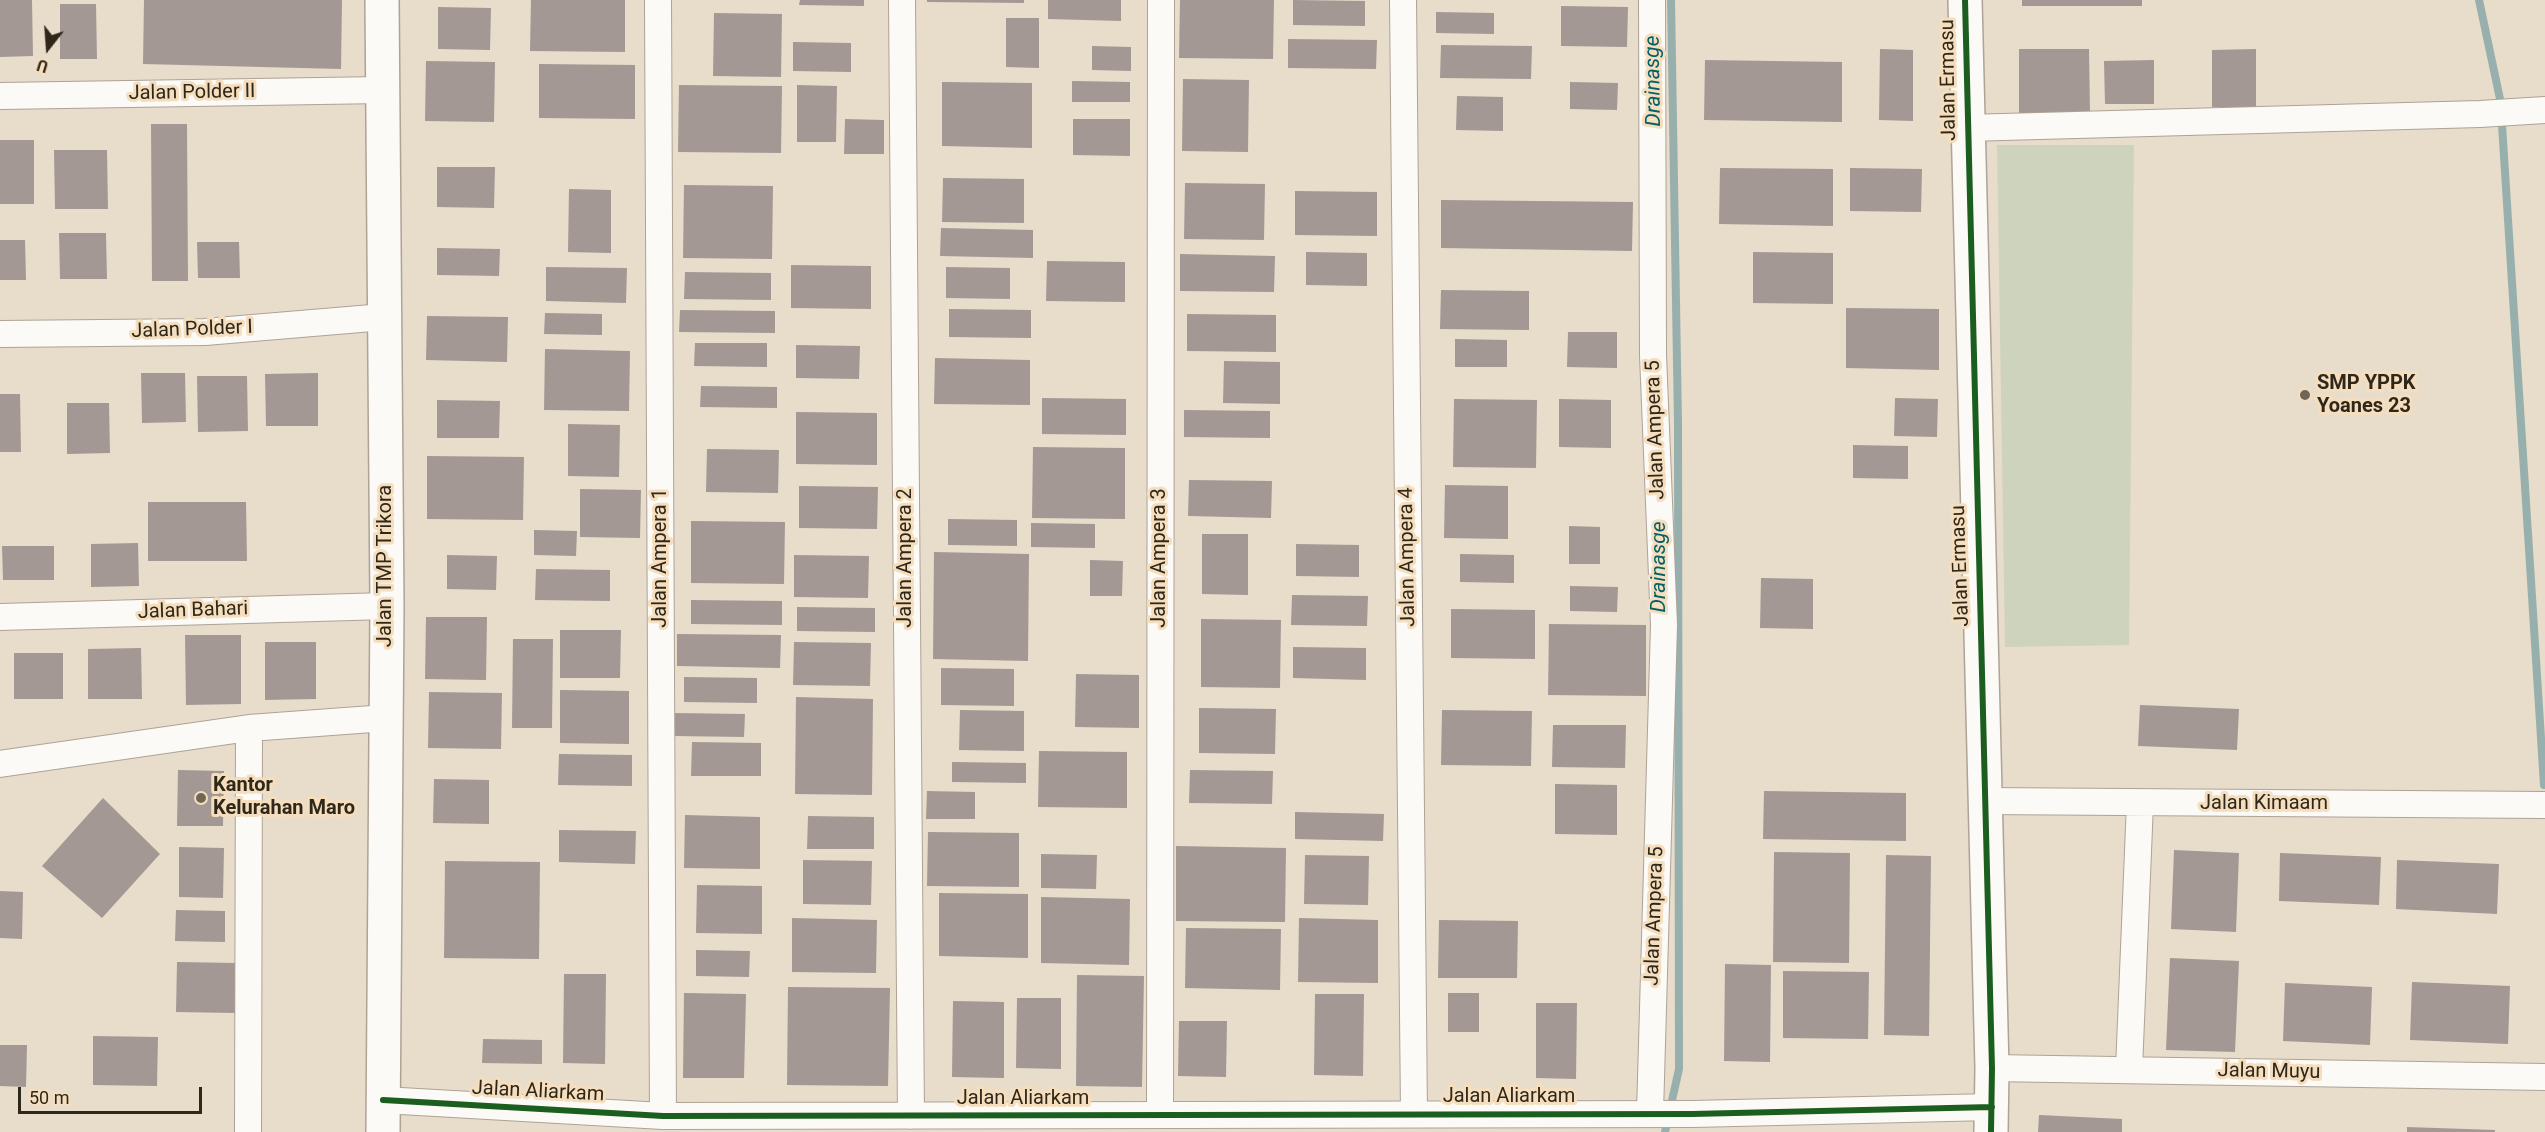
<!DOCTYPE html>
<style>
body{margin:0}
#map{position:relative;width:2545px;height:1132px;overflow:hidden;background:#e8dccb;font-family:Roboto,sans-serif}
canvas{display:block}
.north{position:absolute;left:18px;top:18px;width:60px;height:60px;-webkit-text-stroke:4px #f5debe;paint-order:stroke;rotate:197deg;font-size:16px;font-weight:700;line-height:24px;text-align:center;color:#2f271a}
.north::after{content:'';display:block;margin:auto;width:21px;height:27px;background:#2f271a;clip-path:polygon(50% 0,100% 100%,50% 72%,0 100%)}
.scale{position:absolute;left:18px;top:1087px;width:184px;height:27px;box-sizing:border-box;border:3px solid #2f271a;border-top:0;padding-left:8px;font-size:18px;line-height:21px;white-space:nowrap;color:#2f271a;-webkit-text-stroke:4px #f5debe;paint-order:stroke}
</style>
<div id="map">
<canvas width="2545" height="1132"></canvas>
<div class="north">U</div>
<div class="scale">50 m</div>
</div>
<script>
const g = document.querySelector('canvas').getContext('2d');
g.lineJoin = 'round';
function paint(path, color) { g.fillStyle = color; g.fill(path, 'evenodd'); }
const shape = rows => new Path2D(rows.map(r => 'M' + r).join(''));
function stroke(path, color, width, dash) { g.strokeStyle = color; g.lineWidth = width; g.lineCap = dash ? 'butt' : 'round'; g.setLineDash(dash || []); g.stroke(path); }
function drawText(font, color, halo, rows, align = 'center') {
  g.font = font + ' Roboto,sans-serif'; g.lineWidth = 6; g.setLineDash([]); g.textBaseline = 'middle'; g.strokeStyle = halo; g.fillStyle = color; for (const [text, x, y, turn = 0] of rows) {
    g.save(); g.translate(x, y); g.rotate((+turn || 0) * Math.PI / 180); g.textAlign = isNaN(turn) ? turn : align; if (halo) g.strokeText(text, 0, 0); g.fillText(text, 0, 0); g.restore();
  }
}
paint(shape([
 [1997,145,2134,145,2129,645,2005,647]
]), '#ced3be');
stroke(shape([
 [2479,0,2500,99],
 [2502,125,2544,785],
 [1665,1132,1679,1069,1678,423,1671,0]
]), '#97b0ad', 8);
paint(shape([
 [0,0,32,0,33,56,0,57],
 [144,0,342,0,341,69,143,64],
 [531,0,625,0,625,52,530,51],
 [800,0,864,0,864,6,799,5],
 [927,0,1024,0,1024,3,927,2],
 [1048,0,1121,0,1121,21,1048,19],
 [1180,0,1274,0,1273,59,1179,58],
 [1293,0,1365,1,1365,26,1293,25],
 [2022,0,2142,0,2142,6,2022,6],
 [60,4,96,4,97,59,60,59],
 [1561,6,1628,7,1627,47,1561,46],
 [438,7,491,8,490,50,438,49],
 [1436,12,1494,13,1494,34,1436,33],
 [714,13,782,14,781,77,713,76],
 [1006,18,1039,18,1039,68,1006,67],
 [1288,39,1377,40,1376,69,1288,68],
 [793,42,851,43,851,72,793,71],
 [1441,45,1532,46,1531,79,1440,78],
 [1092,46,1131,47,1131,71,1092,70],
 [1880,49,1913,50,1913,121,1879,120],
 [2019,49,2089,49,2090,113,2019,113],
 [2256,49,2256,107,2212,107,2212,50],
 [1705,60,1842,62,1842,122,1704,120],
 [2154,60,2154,104,2105,104,2104,61],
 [426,61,495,62,494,122,425,121],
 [539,64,635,65,635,119,539,118],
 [1183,79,1249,80,1248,152,1182,151],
 [1072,81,1130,82,1130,102,1072,102],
 [942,82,1032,83,1032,148,942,146],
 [1570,82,1618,83,1617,110,1570,109],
 [679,85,782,86,781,153,678,152],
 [797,85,837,86,836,142,797,142],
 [1457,96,1503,97,1503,131,1456,130],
 [845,119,884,120,884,154,844,154],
 [1073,119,1130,119,1130,156,1073,155],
 [151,124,187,124,188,281,152,281],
 [0,140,34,140,34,204,0,204],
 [54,150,107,150,108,209,55,209],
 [437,167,495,167,494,208,437,207],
 [1720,168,1833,169,1833,226,1719,224],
 [1850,168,1922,169,1921,212,1850,211],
 [943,178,1024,179,1024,223,942,222],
 [1185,183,1265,184,1264,240,1184,239],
 [684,185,773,186,772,259,683,258],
 [569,189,611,190,611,253,568,252],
 [1295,191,1377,192,1377,236,1295,235],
 [1441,200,1633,202,1632,251,1441,248],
 [941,228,1033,230,1033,258,940,256],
 [59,233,106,233,107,279,60,279],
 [0,240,25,240,26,280,0,280],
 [197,242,239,242,240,278,198,278],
 [437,248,500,249,499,276,437,275],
 [1306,252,1367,253,1367,286,1306,285],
 [1753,252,1833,253,1833,304,1753,303],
 [1180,254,1275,256,1274,292,1180,291],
 [1047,261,1125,262,1125,302,1046,301],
 [791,265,871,266,871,309,791,308],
 [546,267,627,268,626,303,546,301],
 [946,267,1010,268,1010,299,946,298],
 [685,272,771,273,771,300,684,299],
 [1441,290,1529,291,1529,330,1440,329],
 [1846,308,1939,309,1939,370,1846,368],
 [949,309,1031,310,1031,338,949,337],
 [680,310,775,311,775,333,679,332],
 [545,313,602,314,602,335,544,334],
 [1187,314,1276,315,1276,352,1187,351],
 [427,316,508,317,507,362,426,360],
 [1568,332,1617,332,1617,368,1567,367],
 [1455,339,1507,340,1507,367,1455,367],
 [695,343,767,343,767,367,694,366],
 [796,345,860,346,859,379,796,378],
 [545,349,630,351,629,411,544,410],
 [935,358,1030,360,1030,405,934,404],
 [1224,361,1280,362,1280,404,1223,403],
 [141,373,185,373,186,422,142,423],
 [318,373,318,426,266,426,265,374],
 [197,376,247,376,248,431,198,432],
 [701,386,777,387,777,408,700,407],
 [0,394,20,394,21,452,0,452],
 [1042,398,1126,399,1126,435,1042,434],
 [1895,398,1938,399,1937,437,1894,436],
 [1454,399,1537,400,1536,468,1453,467],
 [1559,399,1611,400,1611,448,1559,447],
 [437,400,500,401,499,438,437,438],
 [67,403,109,403,110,453,67,454],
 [1184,410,1270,411,1270,438,1184,437],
 [796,412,877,413,877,465,796,464],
 [568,424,620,425,619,477,568,476],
 [1853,445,1908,446,1908,479,1853,478],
 [1033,447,1125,448,1125,519,1032,518],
 [707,449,779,450,778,493,706,492],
 [427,456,524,457,523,520,427,519],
 [1189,480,1272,481,1271,518,1188,516],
 [1445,485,1508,486,1508,539,1444,538],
 [799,486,878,487,877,529,799,528],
 [580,489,641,490,640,538,580,537],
 [148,502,246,502,247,561,148,561],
 [948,519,1017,520,1017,546,948,545],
 [691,521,785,522,784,584,691,583],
 [1031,523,1095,524,1095,548,1031,547],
 [1569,526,1600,527,1600,564,1569,564],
 [534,530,577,531,576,556,534,555],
 [1202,534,1248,534,1248,595,1202,594],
 [138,543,139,586,91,587,91,544],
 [1296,544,1359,545,1359,577,1296,576],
 [2,546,54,546,54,580,3,580],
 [934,552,1029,554,1028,661,933,659],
 [1460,554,1514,555,1514,583,1460,582],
 [447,555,497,556,496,590,447,589],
 [794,555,869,556,868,598,794,597],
 [1090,560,1123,561,1122,596,1090,596],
 [536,569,610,570,610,601,535,600],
 [1761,578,1813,579,1813,629,1760,628],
 [1570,586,1618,587,1617,612,1570,611],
 [1292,595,1368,596,1367,626,1291,625],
 [691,600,782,601,782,625,691,624],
 [797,607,875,608,875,632,797,631],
 [1451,609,1535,610,1535,659,1451,658],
 [426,617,487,617,486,680,425,679],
 [1201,619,1281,620,1280,688,1201,687],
 [1549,624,1646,625,1646,696,1548,695],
 [560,630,621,630,620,678,560,678],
 [677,634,781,635,780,668,677,666],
 [185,635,241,635,241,704,186,705],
 [513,639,553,639,552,728,512,728],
 [265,642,316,642,316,699,265,700],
 [794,642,871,643,870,686,793,685],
 [1293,647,1366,648,1366,680,1293,678],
 [141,648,142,699,88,699,88,649],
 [14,653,63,653,63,699,14,699],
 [941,668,1014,669,1014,706,941,705],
 [1076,674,1139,675,1139,728,1075,727],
 [684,677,757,678,757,703,684,702],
 [560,690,629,691,629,744,560,743],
 [429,692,502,693,501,749,428,748],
 [796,697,873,699,872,795,795,794],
 [2140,705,2239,709,2237,750,2138,746],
 [1199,708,1276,709,1275,754,1199,753],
 [960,710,1024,711,1024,751,959,750],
 [1442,710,1532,711,1531,766,1441,765],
 [674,713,745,714,744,737,674,736],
 [1553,725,1626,725,1625,768,1552,767],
 [692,742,761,743,761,776,691,776],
 [1039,751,1127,752,1127,808,1038,807],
 [559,754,632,755,632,786,558,785],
 [952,762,1026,763,1026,783,952,782],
 [178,770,224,771,223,826,177,826],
 [1190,770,1273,771,1272,804,1189,803],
 [434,779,489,780,489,824,433,823],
 [1555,784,1617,785,1617,835,1555,834],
 [927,791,975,792,975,819,926,819],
 [1764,791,1906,793,1906,841,1763,839],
 [103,798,160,854,102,918,42,866],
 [1295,812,1384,814,1383,841,1295,839],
 [685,815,760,817,760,869,684,868],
 [808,816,874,817,874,849,807,849],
 [559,830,636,831,635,864,559,862],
 [928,832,1019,833,1019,887,927,886],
 [1176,846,1286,848,1285,922,1176,921],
 [179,847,224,848,223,898,179,897],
 [2174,850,2239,853,2236,932,2171,929],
 [1774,852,1850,853,1849,963,1773,962],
 [2280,853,2381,857,2379,905,2279,901],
 [1041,854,1097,855,1096,889,1041,888],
 [1305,855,1369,856,1368,905,1304,904],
 [1886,855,1931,856,1929,1036,1884,1035],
 [803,860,872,861,871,905,803,904],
 [2397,860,2499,864,2497,914,2396,909],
 [445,861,540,862,539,959,444,958],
 [697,885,762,886,762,934,696,933],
 [0,891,23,892,22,939,0,938],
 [939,893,1028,894,1028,958,939,956],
 [1041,897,1130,899,1129,965,1041,963],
 [176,910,225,911,225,942,175,941],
 [792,918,877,920,876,973,792,972],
 [1299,918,1378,920,1378,983,1298,982],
 [1439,920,1518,921,1517,978,1438,978],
 [1186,928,1281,929,1280,990,1185,988],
 [696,950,750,951,749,977,696,976],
 [2170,958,2239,961,2235,1052,2166,1050],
 [177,962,235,963,235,1013,176,1012],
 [1725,964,1771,965,1770,1062,1724,1061],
 [1783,971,1869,972,1868,1039,1783,1038],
 [564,974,606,974,605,1064,563,1063],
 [1077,975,1144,976,1142,1087,1076,1086],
 [2412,982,2510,986,2508,1044,2410,1040],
 [2285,983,2372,987,2370,1045,2283,1041],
 [788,987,890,988,888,1086,787,1085],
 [684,993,746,994,744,1078,683,1078],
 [1448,993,1479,993,1479,1032,1448,1032],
 [1315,994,1364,994,1363,1076,1314,1075],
 [1017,998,1061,998,1061,1069,1016,1068],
 [953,1001,1004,1002,1004,1078,952,1077],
 [1536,1003,1577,1003,1576,1079,1536,1078],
 [1179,1021,1227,1021,1226,1077,1178,1076],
 [93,1036,158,1037,157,1086,93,1085],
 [483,1039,542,1040,542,1064,482,1063],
 [0,1045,27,1045,26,1087,0,1086],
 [2039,1115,2122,1119,2122,1132,2038,1132],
 [2407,1127,2495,1130,2495,1132,2407,1132]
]), '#a49894');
const minor = shape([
 [658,0,663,1116],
 [902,0,911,1116],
 [1403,0,1414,1114],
 [0,96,384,90],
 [1966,128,2480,114,2545,110],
 [0,334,205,332,384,317],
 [0,617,387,606],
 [0,764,249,728,386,718],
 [1984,801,2545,805],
 [1992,1068,2545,1077],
 [2129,1069,2140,803],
 [383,1100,663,1116,1692,1114,1992,1107],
 [1650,1113,1664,625,1653,355,1652,0],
 [1160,1115,1161,0],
 [248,1132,249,728]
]);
const tertiary = shape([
 [1965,0,1992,1068,1991,1132]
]);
const trunk = shape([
 [382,0,387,606,383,1132]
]);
stroke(minor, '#ada396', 28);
stroke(tertiary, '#ada396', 36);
stroke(trunk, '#ada396', 36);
stroke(minor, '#fcfaf7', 26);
stroke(tertiary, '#fcfaf7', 33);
stroke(trunk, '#fcfaf7', 33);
stroke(shape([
 [1965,0,1992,1068,1991,1132],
 [383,1100,663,1116,1692,1114,1992,1107]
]), '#1b5e20', 6);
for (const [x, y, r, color] of [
 [2305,395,6,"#706658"],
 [201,798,6,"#706658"]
]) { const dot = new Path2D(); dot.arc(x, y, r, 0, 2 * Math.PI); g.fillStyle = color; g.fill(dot); stroke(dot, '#f5debe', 2); }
drawText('20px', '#2f271a', '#f5debe', [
 ["Jalan Ermasu",1949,80,-91],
 ["Jalan Polder II",192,93,-1],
 ["Jalan Polder I",192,330,-2],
 ["Jalan Ampera 5",1656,430,-92],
 ["Jalan Ampera 4",1408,557,-91],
 ["Jalan Ampera 1",661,558,-90],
 ["Jalan Ampera 2",906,558,-90],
 ["Jalan Ampera 3",1160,558,-90],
 ["Jalan TMP Trikora",386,566,-90],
 ["Jalan Ermasu",1961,566,-92],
 ["Jalan Bahari",193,611,-2],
 ["Jalan Kimaam",2264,804],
 ["Jalan Ampera 5",1655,916,-88],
 ["Jalan Muyu",2269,1072,1],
 ["Jalan Aliarkam",538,1092,3],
 ["Jalan Aliarkam",1509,1097],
 ["Jalan Aliarkam",1023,1099]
]);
drawText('bold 20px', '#2f271a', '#f5debe', [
 ["SMP YPPK",2317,384],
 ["Yoanes 23",2317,407],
 ["Kantor",213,786],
 ["Kelurahan Maro",213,809]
], 'left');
drawText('italic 21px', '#046066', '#f5debe', [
 ["Drainasge",1654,81,-91],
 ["Drainasge",1660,567,-90]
]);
</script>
